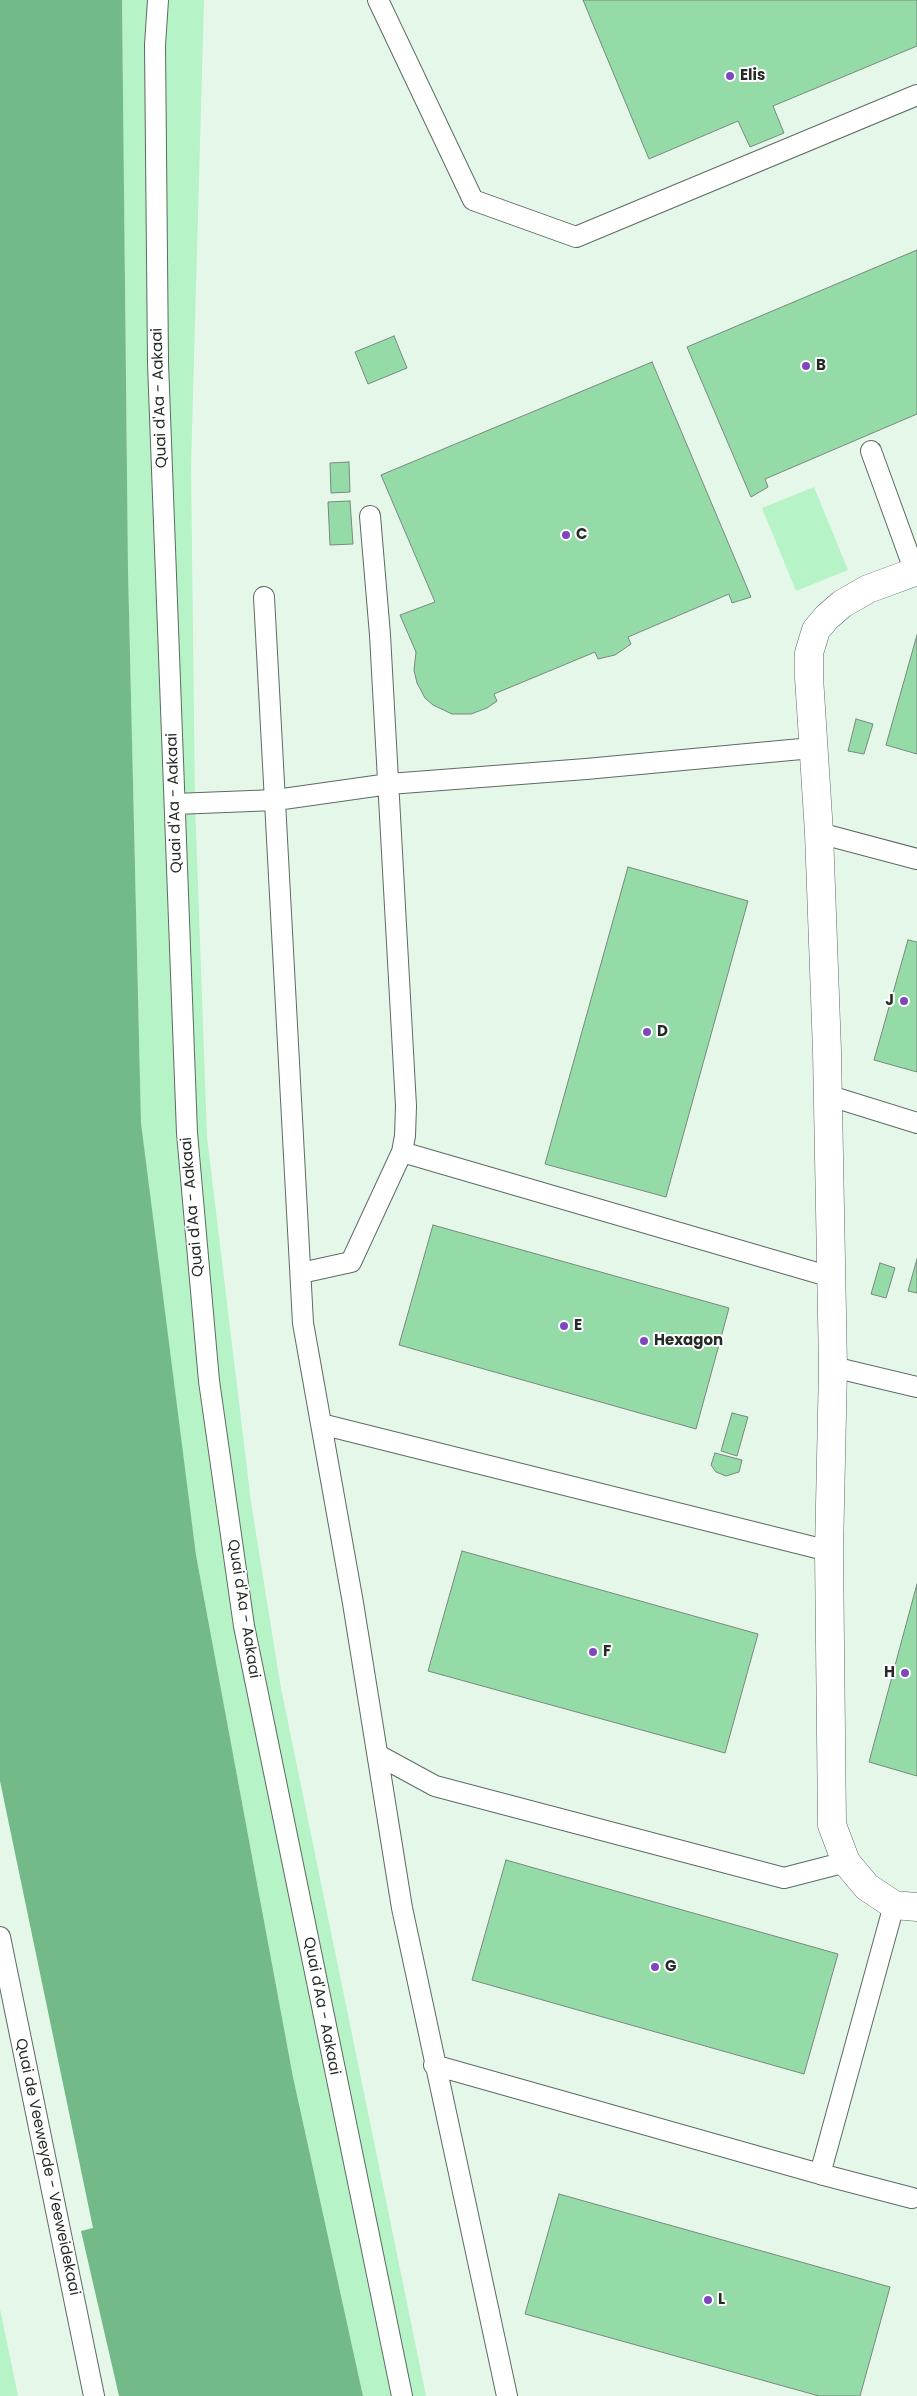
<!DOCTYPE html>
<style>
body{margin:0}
canvas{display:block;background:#e5f7e9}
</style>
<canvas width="917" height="2396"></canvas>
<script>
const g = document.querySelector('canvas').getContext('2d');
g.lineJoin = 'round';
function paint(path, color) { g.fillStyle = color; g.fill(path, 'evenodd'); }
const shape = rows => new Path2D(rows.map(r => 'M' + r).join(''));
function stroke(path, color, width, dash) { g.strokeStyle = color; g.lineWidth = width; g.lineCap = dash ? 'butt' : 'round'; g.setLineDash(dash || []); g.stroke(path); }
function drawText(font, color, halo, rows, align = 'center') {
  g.font = font + ' Poppins,sans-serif'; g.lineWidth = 4; g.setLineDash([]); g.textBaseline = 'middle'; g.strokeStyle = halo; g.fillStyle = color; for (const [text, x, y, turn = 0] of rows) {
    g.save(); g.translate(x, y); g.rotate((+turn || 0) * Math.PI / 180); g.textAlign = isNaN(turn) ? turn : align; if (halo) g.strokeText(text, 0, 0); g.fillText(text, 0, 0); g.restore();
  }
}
paint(shape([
 [122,0,204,0,191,466,195,803,207,1137,251,1502,280,1683,426,2396,363,2396,293,2077,196,1555,167,1340,141,1123,128,570],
 [814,487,848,570,796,591,762,508],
 [0,2309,18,2396,0,2396]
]), '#b6f3c6');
paint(shape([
 [0,0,122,0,128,570,141,1123,196,1555,293,2077,363,2396,119,2396,81,2231,93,2228,0,1781]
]), '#74b988');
const building = shape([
 [583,0,917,0,917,46,773,106,784,133,750,147,738,121,649,159,583,0],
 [917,250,917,414,765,479,768,487,751,497,687,347,917,250],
 [394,336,407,368,368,384,355,352,394,336],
 [652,362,751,597,732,603,729,594,628,637,631,644,615,655,598,659,595,652,494,694,497,701,487,708,471,714,452,714,433,705,425,698,417,683,414,670,416,652,400,615,435,602,381,475,652,362],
 [349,462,350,492,331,493,330,463,349,462],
 [350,501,353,544,330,545,328,502,350,501],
 [917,635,917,754,886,745,917,635],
 [856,719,873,724,864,754,848,751,856,719],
 [628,867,748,901,666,1197,545,1164,628,867],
 [908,940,917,942,917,1072,874,1060,908,940],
 [433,1225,729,1308,696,1429,399,1345,433,1225],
 [917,1259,917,1293,908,1291,917,1259],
 [880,1263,895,1268,886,1298,871,1294,880,1263],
 [732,1413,748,1417,737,1456,721,1451,732,1413],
 [715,1453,742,1460,739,1472,726,1476,716,1472,711,1465,715,1453],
 [462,1551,758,1634,725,1753,428,1671,462,1551],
 [917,1584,917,1776,869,1762,917,1584],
 [506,1860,838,1954,804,2074,472,1980,506,1860],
 [559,2194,890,2287,860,2396,819,2396,525,2314,559,2194]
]);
paint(building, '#95dba8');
stroke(building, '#79897c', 1);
const lane = shape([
 [158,0,155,45,158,363,187,1133,209,1381,244,1626,402,2396],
 [378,0,473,200,576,237,917,95],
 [871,451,915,572],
 [370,516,380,635,406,1106,405,1136,402,1152,831,1277],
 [264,597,303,1323,353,1603,402,1908,507,2396],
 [175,804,276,800,389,784,586,769,812,748],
 [819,833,917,859],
 [827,1095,917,1123],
 [301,1273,351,1262,402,1152],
 [833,1367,917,1387],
 [321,1424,829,1551],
 [378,1755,435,1786,784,1878,846,1862],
 [0,1937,94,2396],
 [434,2065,820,2174,894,1905],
 [820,2174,912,2198]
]);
const street = shape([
 [917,571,868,589,842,604,827,617,816,630,809,653,809,677,819,833,827,1051,833,1367,829,1551,832,1825,846,1862,867,1887,894,1905,917,1907]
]);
stroke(lane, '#5c6c60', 22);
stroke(street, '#5c6c60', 29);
stroke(lane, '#fff', 20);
stroke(street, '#fff', 28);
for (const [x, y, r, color] of [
 [730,76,5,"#7f47be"],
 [806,366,5,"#7f47be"],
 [566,535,5,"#7f47be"],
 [904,1001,5,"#7f47be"],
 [647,1032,5,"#7f47be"],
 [564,1326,5,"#7f47be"],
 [644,1341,5,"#7f47be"],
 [593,1652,5,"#7f47be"],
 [905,1673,5,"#7f47be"],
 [655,1967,5,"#7f47be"],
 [708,2300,5,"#7f47be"]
]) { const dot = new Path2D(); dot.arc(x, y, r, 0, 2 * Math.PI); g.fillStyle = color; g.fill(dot); stroke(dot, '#fff', 2); }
drawText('bold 15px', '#252c27', '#fff', [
 ["Elis",740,76],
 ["B",816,366],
 ["C",576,535],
 ["J",894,1001,"right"],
 ["D",657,1032],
 ["E",574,1326],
 ["Hexagon",654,1341],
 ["F",603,1652],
 ["H",895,1673,"right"],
 ["G",665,1967],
 ["L",718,2300]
], 'left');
drawText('15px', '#252c27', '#fff', [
 ["Quai d'Aa - Aakaai",160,398,-92],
 ["Quai d'Aa - Aakaai",175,803,-92],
 ["Quai d'Aa - Aakaai",193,1207,-95],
 ["Quai d'Aa - Aakaai",243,1609,81],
 ["Quai d'Aa - Aakaai",321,2006,79],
 ["Quai de Veeweyde - Veeweidekaai",47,2167,78]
]);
</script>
